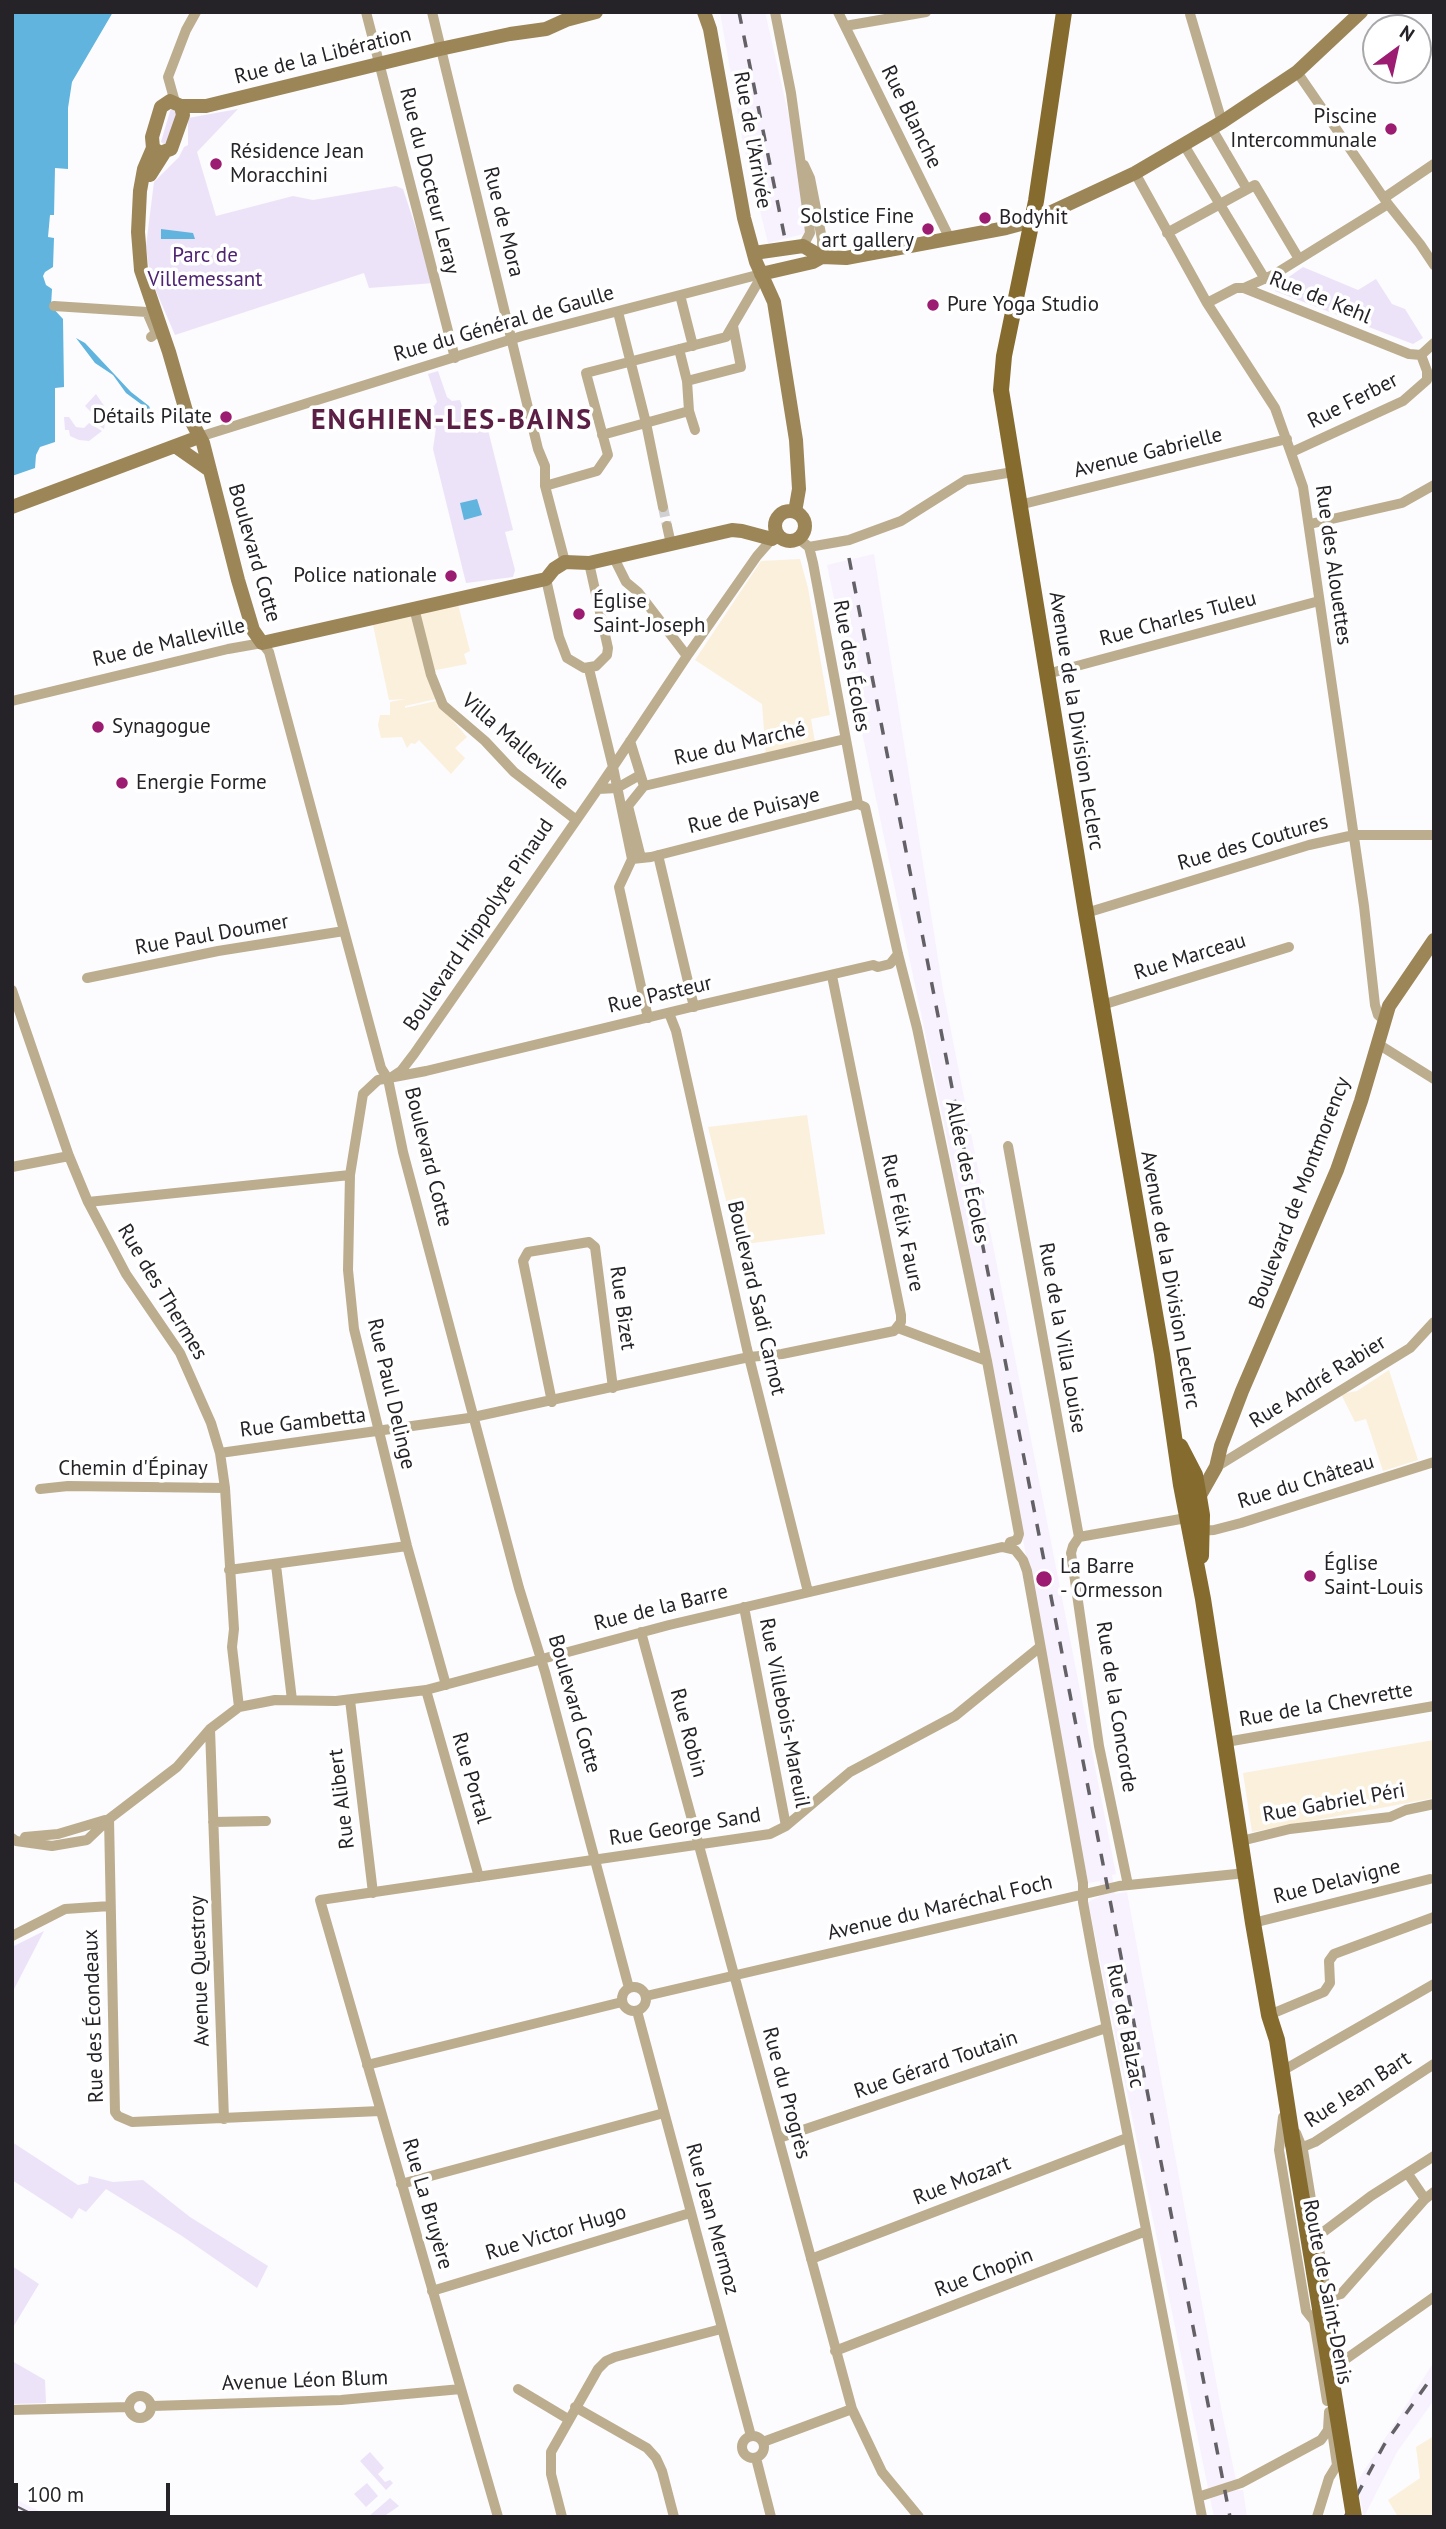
<!DOCTYPE html>
<meta charset="utf-8">
<style>
body{margin:0}
#map{position:relative;width:1446px;height:2529px;overflow:hidden;background:#fcfbfe;font-family:"PT Sans",sans-serif}
canvas{display:block}
.frame{position:absolute;inset:0;border:14px solid #252328;pointer-events:none}
.north{position:absolute;left:1362px;top:14px;width:70px;height:70px;box-sizing:border-box;background:#fff;border:2px solid #a8a7a9;border-radius:50%;rotate:33deg;font-size:19px;font-weight:700;line-height:28px;text-align:center;color:#252328}
.north::after{content:'';display:block;margin:auto;width:24px;height:32px;background:#9b1c71;clip-path:polygon(50% 0,100% 100%,50% 72%,0 100%)}
.scale{position:absolute;left:14px;top:2483px;width:156px;height:32px;box-sizing:border-box;border:4px solid #252328;border-top:0;padding-left:9px;font-size:21px;line-height:24px;white-space:nowrap;color:#252328;-webkit-text-stroke:5px #fff;paint-order:stroke}
</style>
<div id="map">
<canvas width="1446" height="2529"></canvas>
<div class="frame"></div>
<div class="north">N</div>
<div class="scale">100 m</div>
</div>
<script>
const g = document.querySelector('canvas').getContext('2d');
g.lineJoin = 'round';
function paint(path, color) { g.fillStyle = color; g.fill(path, 'evenodd'); }
const shape = rows => new Path2D(rows.map(r => 'M' + r).join(''));
function stroke(path, color, width, dash) { g.strokeStyle = color; g.lineWidth = width; g.lineCap = dash ? 'butt' : 'round'; g.setLineDash(dash || []); g.stroke(path); }
function drawText(font, color, halo, rows, align = 'center') {
  g.font = font + ' "PT Sans",sans-serif'; g.lineWidth = 7; g.setLineDash([]); g.textBaseline = 'middle'; g.strokeStyle = halo; g.fillStyle = color; for (const [text, x, y, turn = 0] of rows) {
    g.save(); g.translate(x, y); g.rotate((+turn || 0) * Math.PI / 180); g.textAlign = isNaN(turn) ? turn : align; if (halo) g.strokeText(text, 0, 0); g.fillText(text, 0, 0); g.restore();
  }
}
paint(shape([
 [720,12,765,12,815,231,768,243,743,143],
 [874,554,943,990,1116,1874,1112,1875,1115,1894,1127,1892,1221,2408,1238,2490,1243,2490,1247,2517,1214,2517,1088,1902,1100,1896,1100,1881,1088,1883,946,1133,827,565],
 [1434,2362,1434,2400,1397,2452,1364,2517,1357,2482],
 [12,2497,30,2507,54,2517,12,2517]
]), '#f8f2ff');
paint(shape([
 [800,559,808,588,830,715,811,719,815,742,766,756,762,704,695,660,761,561],
 [458,604,470,651,464,654,467,664,431,671,416,615],
 [414,616,436,699,405,706,405,708,436,701,467,737,455,748,465,758,451,774,419,740,415,744,411,743,407,748,402,737,381,738,378,725,380,715,390,715,390,702,405,699,389,700,373,625],
 [807,1115,825,1234,737,1245,708,1127],
 [1389,1370,1418,1460,1383,1471,1366,1419,1355,1422,1341,1394,1357,1391],
 [1434,1740,1434,1798,1252,1832,1243,1773],
 [1434,2436,1434,2517,1398,2517,1388,2500,1420,2478,1416,2447]
]), '#fbf0db');
paint(shape([
 [171,108,177,113,169,143,164,144,161,142],
 [238,109,197,152,216,216,293,196,313,200,396,186,403,189,434,283,369,288,364,273,175,335,150,277,146,246,154,182,179,157,184,147,188,145,188,118],
 [1303,267,1358,290,1376,279,1392,304,1405,309,1423,338,1413,344,1275,291,1276,286],
 [438,371,447,397,452,401,460,400,465,416,462,417,472,430,477,433,487,426,513,530,505,532,515,570,513,577,466,583,433,449,436,428,432,428,426,409,434,406,437,402,428,374],
 [96,394,107,410,104,429,91,421,91,412,85,406],
 [64,417,69,417,76,427,84,428,89,423,102,431,89,441,79,440,70,436,69,430,65,430],
 [44,1931,12,1993,12,1947],
 [12,2142,78,2185,88,2183,89,2176,113,2182,143,2180,190,2217,268,2266,257,2288,182,2236,106,2189,86,2212,79,2208,72,2219,12,2180],
 [12,2266,39,2284,12,2329],
 [12,2361,45,2380,46,2403,12,2404],
 [370,2452,384,2468,378,2474,385,2482,390,2480,393,2483,386,2490,360,2461],
 [367,2483,378,2496,366,2507,354,2494],
 [390,2498,399,2506,383,2517,368,2517]
]), '#ece3f8');
paint(shape([
 [12,12,113,12,72,82,68,108,68,169,55,168,54,215,50,215,48,237,54,238,53,267,45,272,43,276,46,285,52,289,51,306,63,319,64,387,55,388,55,442,40,447,36,455,35,468,12,476],
 [161,229,193,233,195,239,161,239],
 [76,338,85,343,131,392,149,406,155,420,149,410,126,393,113,375,95,363],
 [477,499,482,515,464,520,460,503]
]), '#60b4de');
stroke(shape([
 [663,507,667,526]
]), '#d1d0d3', 10, [10, 5]);
stroke(shape([
 [366,12,455,358],
 [432,12,538,449,545,466,545,486,565,562],
 [775,12,791,93,809,223,810,233,803,246],
 [838,12,950,239],
 [1190,14,1222,122],
 [845,26,926,12],
 [1297,72,1388,204,1420,244,1434,265],
 [175,102,168,77,186,30,196,12],
 [1212,129,1247,189],
 [1184,145,1265,279],
 [804,165,810,178,822,239,822,257],
 [1135,173,1207,303,1275,408,1303,487,1364,906,1375,1005,1378,1015,1384,1020],
 [1384,198,1434,164],
 [1167,233,1255,185,1299,259],
 [1244,288,1275,274,1388,204],
 [680,295,693,346],
 [1207,303,1236,288,1244,288,1409,354,1421,355],
 [54,306,147,312,156,333,151,337],
 [618,312,646,423,663,507],
 [679,349,687,381,689,411,695,430],
 [1421,355,1434,343],
 [687,381,741,367,733,326],
 [602,435,689,411],
 [199,437,522,336,761,274],
 [1292,452,1403,401,1427,380,1427,371,1421,355],
 [545,486,597,471,608,455,586,373,726,337,757,284],
 [1019,505,1287,439],
 [1310,524,1402,503,1434,485],
 [667,526,671,544],
 [799,539,809,547,813,563,858,804],
 [809,547,849,540,901,521,966,480,1013,472],
 [614,558,626,582,638,592,687,656],
 [546,579,559,637,567,658,584,668,596,666,607,655,608,648,589,563],
 [414,608,431,675,443,705,485,741,514,772,575,819],
 [589,669,613,767,598,789],
 [1047,674,1319,601],
 [12,701,228,649,262,643,269,652,381,1068,388,1079,403,1152,519,1588,545,1672,629,1988],
 [630,741,644,786,628,806,641,858],
 [644,786,845,739],
 [617,788,640,775],
 [858,804,865,807,898,954,917,1028,987,1361,1019,1534,1017,1540,1010,1542,1008,1548],
 [658,855,694,1007],
 [632,859,651,857,858,804],
 [1086,913,1309,845,1354,835,1434,835],
 [87,978,218,951,344,931],
 [12,990,69,1156,88,1202,126,1274,180,1353,211,1423,220,1453,225,1488,234,1629,232,1647,239,1707],
 [1102,1005,1289,947],
 [669,1013,676,1031,747,1349,808,1592],
 [648,1018,619,887,632,859,613,767,687,656,757,556,772,539],
 [1378,1044,1434,1079],
 [392,1077,401,1071,414,1054,598,789,617,788],
 [1008,1146,1079,1537],
 [12,1167,69,1156],
 [88,1202,350,1175],
 [898,1328,987,1361],
 [552,1402,523,1261,528,1252,589,1242,595,1247,613,1388],
 [220,1453,469,1418,749,1357,782,1354,894,1331,901,1322,901,1315,832,976],
 [1216,1467,1410,1348,1434,1322],
 [40,1489,68,1486,225,1488],
 [1196,1531,1214,1530,1241,1523,1434,1462],
 [1079,1537,1073,1546,1071,1553,1099,1746,1128,1885],
 [1079,1537,1192,1517],
 [276,1565,292,1700],
 [229,1570,407,1546],
 [744,1607,786,1826],
 [641,1632,852,2409,882,2472,919,2517],
 [446,1685,407,1546,354,1329,348,1270,350,1175,363,1094,378,1080,426,1071,704,1004,873,965,878,967,890,964,898,954],
 [426,1690,479,1877],
 [350,1700,373,1893],
 [210,1729,224,2119],
 [1226,1742,1434,1706],
 [109,1819,115,2112,118,2116,132,2122,380,2111],
 [213,1822,266,1821],
 [25,1837,58,1834,105,1820],
 [12,1838,16,1841,52,1846,87,1840,109,1819,177,1767,210,1729,239,1707,275,1700,336,1701,426,1690,669,1625,1002,1547,1015,1550,1023,1560,1027,1571,1083,1883,1083,1902,1094,1962,1202,2517],
 [1241,1841,1290,1829,1390,1817,1406,1810,1434,1804],
 [1253,1923,1430,1879],
 [12,1936,65,1909,110,1906],
 '622 1999a12 12 0 1 1 24 0a12 12 0 1 1-24 0Z',
 [646,1996,1119,1886,1246,1873],
 [637,2011,751,2436],
 [1269,2015,1324,1992,1330,1983,1329,1961,1334,1954,1434,1917],
 [367,2065,622,2002],
 [1282,2071,1434,1984],
 [1283,2117,1279,2150,1306,2311,1314,2321,1327,2401],
 [1296,2133,1303,2150,1327,2298,1327,2317],
 [779,2138,1106,2028],
 [1303,2147,1315,2142,1434,2064],
 [1408,2174,1425,2199],
 [401,2184,664,2113],
 [1318,2236,1371,2196,1434,2156],
 [811,2259,1127,2138],
 [432,2291,690,2213],
 [1327,2298,1341,2294,1425,2199,1434,2192],
 [835,2351,1146,2231],
 [1336,2366,1434,2297],
 [518,2389,568,2419],
 '129 2407a11 11 0 1 1 22 0a11 11 0 1 1-22 0Z',
 [152,2406,341,2400,461,2389],
 [575,2407,647,2448,656,2458,662,2471,674,2517],
 [12,2410,129,2407],
 [1331,2423,1337,2465,1346,2455],
 '742 2447a11 11 0 1 1 22 0a11 11 0 1 1-22 0Z',
 [763,2442,852,2409],
 [756,2458,771,2517],
 [1198,2497,1241,2483,1321,2440,1328,2430,1329,2412],
 [498,2517,320,1900,770,1834,786,1826,850,1772,955,1716,1040,1647],
 [562,2517,551,2474,551,2452,598,2369,606,2361,615,2357,721,2329],
 [1317,2517,1329,2478,1337,2465]
]), '#bbad8e', 10);
stroke(shape([
 [704,12,710,29,744,218,756,262,774,302,796,440,799,489,795,512],
 [170,101,181,106,183,115,171,149,160,153,153,148,152,137,161,107,170,101],
 [181,106,206,106,440,49,510,34,546,29,566,20,596,12],
 [153,148,144,169,140,191,138,232,141,270,169,352,186,411,203,443,238,580,253,630,262,643,546,579,554,569,565,562,589,563,732,530,742,531,772,539,778,535],
 [150,175,164,153],
 [754,253,803,246,822,257,846,258,1006,228,1032,221,1135,173,1222,122,1297,72,1361,12],
 [761,274,813,262,822,257],
 [175,446,208,469],
 [12,507,199,437],
 '775 526a15 15 0 1 1 30 0a15 15 0 1 1-30 0Z',
 [1199,1497,1216,1467,1221,1446,1242,1391,1337,1170,1361,1101,1389,1006,1434,940]
]), '#9c8657', 14);
stroke(shape([
 [1064,12,1036,201,1004,356,1001,390,1086,913,1162,1354,1181,1485,1203,1599,1253,1923,1269,2015,1277,2040,1293,2144],
 [1180,1446,1195,1475,1199,1497,1202,1515,1201,1556]
]), '#856b2d', 16);
stroke(shape([
 [12,2504,38,2517]
]), '#636166', 2);
stroke(shape([
 [739,12,785,239],
 [849,558,1230,2517],
 [1345,2517,1384,2445,1434,2374]
]), '#636166', 3.5, [12, 12]);
stroke(shape([
 [1293,2144,1354,2517]
]), '#856b2d', 16);
for (const [x, y, r, color] of [
 [1391,129,7,"#9b1c71"],
 [216,164,7,"#9b1c71"],
 [985,218,7,"#9b1c71"],
 [928,229,7,"#9b1c71"],
 [933,305,7,"#9b1c71"],
 [226,417,7,"#9b1c71"],
 [451,576,7,"#9b1c71"],
 [579,614,7,"#9b1c71"],
 [98,727,7,"#9b1c71"],
 [122,783,7,"#9b1c71"],
 [1310,1576,7,"#9b1c71"],
 [1044,1579,9,"#9b1c71"]
]) { const dot = new Path2D(); dot.arc(x, y, r, 0, 2 * Math.PI); g.fillStyle = color; g.fill(dot); stroke(dot, '#fff', 2.5); }
drawText('21px', '#252328', '#fff', [
 ["Rue de la Libération",323,56,-14],
 ["Rue Blanche",911,117,64],
 ["Rue de l'Arrivée",752,140,80],
 ["Rue du Docteur Leray",429,181,76],
 ["Rue de Mora",503,222,76],
 ["Rue de Kehl",1320,298,22],
 ["Rue du Général de Gaulle",504,324,-16],
 ["Rue Ferber",1353,401,-27],
 ["Avenue Gabrielle",1148,453,-14],
 ["Boulevard Cotte",254,553,74],
 ["Rue des Alouettes",1333,565,82],
 ["Rue Charles Tuleu",1178,619,-15],
 ["Rue de Malleville",169,643,-13],
 ["Rue des Écoles",851,666,80],
 ["Avenue de la Division Leclerc",1076,721,81],
 ["Villa Malleville",515,742,41],
 ["Rue du Marché",740,744,-13],
 ["Rue de Puisaye",754,811,-14],
 ["Rue des Coutures",1253,843,-16],
 ["Boulevard Hippolyte Pinaud",479,925,-56],
 ["Rue Paul Doumer",212,935,-10],
 ["Rue Marceau",1190,957,-17],
 ["Rue Pasteur",660,995,-13],
 ["Boulevard Cotte",428,1157,76],
 ["Allée des Écoles",967,1172,78],
 ["Boulevard de Montmorency",1300,1193,-69],
 ["Rue Félix Faure",902,1223,78],
 ["Avenue de la Division Leclerc",1170,1280,80],
 ["Rue des Thermes",162,1292,59],
 ["Boulevard Sadi Carnot",756,1298,77],
 ["Rue Bizet",622,1308,82],
 ["Rue de la Villa Louise",1062,1338,80],
 ["Rue André Rabier",1318,1382,-32],
 ["Rue Paul Delinge",391,1394,77],
 ["Rue Gambetta",303,1423,-7],
 ["Chemin d'Épinay",133,1469],
 ["Rue du Château",1306,1482,-17],
 ["Rue de la Barre",661,1608,-14],
 ["Boulevard Cotte",574,1704,74],
 ["Rue de la Chevrette",1326,1705,-10],
 ["Rue de la Concorde",1116,1707,81],
 ["Rue Villebois-Mareuil",784,1713,79],
 ["Rue Robin",688,1733,75],
 ["Rue Portal",471,1778,74],
 ["Rue Alibert",342,1799,-97],
 ["Rue Gabriel Péri",1334,1803,-10],
 ["Rue George Sand",685,1827,-9],
 ["Rue Delavigne",1337,1882,-14],
 ["Avenue du Maréchal Foch",940,1908,-13],
 ["Avenue Questroy",200,1971,-92],
 ["Rue des Écondeaux",94,2016,-92],
 ["Rue de Balzac",1125,2026,79],
 ["Rue Gérard Toutain",936,2065,-19],
 ["Rue Jean Bart",1358,2090,-33],
 ["Rue du Progrès",786,2093,75],
 ["Rue Mozart",962,2181,-21],
 ["Rue La Bruyère",427,2204,74],
 ["Rue Jean Mermoz",712,2219,75],
 ["Rue Victor Hugo",556,2233,-17],
 ["Rue Chopin",984,2273,-21],
 ["Route de Saint-Denis",1327,2292,79],
 ["Avenue Léon Blum",305,2381,-2]
]);
drawText('21px', '#252328', '#fff', [
 ["Piscine",1377,117,"right"],
 ["Intercommunale",1377,141,"right"],
 ["Résidence Jean",230,152],
 ["Moracchini",230,176],
 ["Solstice Fine",914,217,"right"],
 ["art gallery",914,241,"right"],
 ["Bodyhit",999,218],
 ["Pure Yoga Studio",947,305],
 ["Détails Pilate",212,417,"right"],
 ["Police nationale",437,576,"right"],
 ["Église",593,602],
 ["Saint-Joseph",593,626],
 ["Synagogue",112,727],
 ["Energie Forme",136,783],
 ["Église",1324,1564],
 ["Saint-Louis",1324,1588],
 ["La Barre",1060,1567],
 ["- Ormesson",1060,1591]
], 'left');
drawText('21px', '#4e2372', '#fff', [
 ["Parc de",205,256],
 ["Villemessant",205,280]
]);
g.letterSpacing = '2px';
drawText('bold 28px', '#5b1e44', '#fff', [
 ["ENGHIEN-LES-BAINS",452,421]
]);
g.letterSpacing = '0px';
</script>
